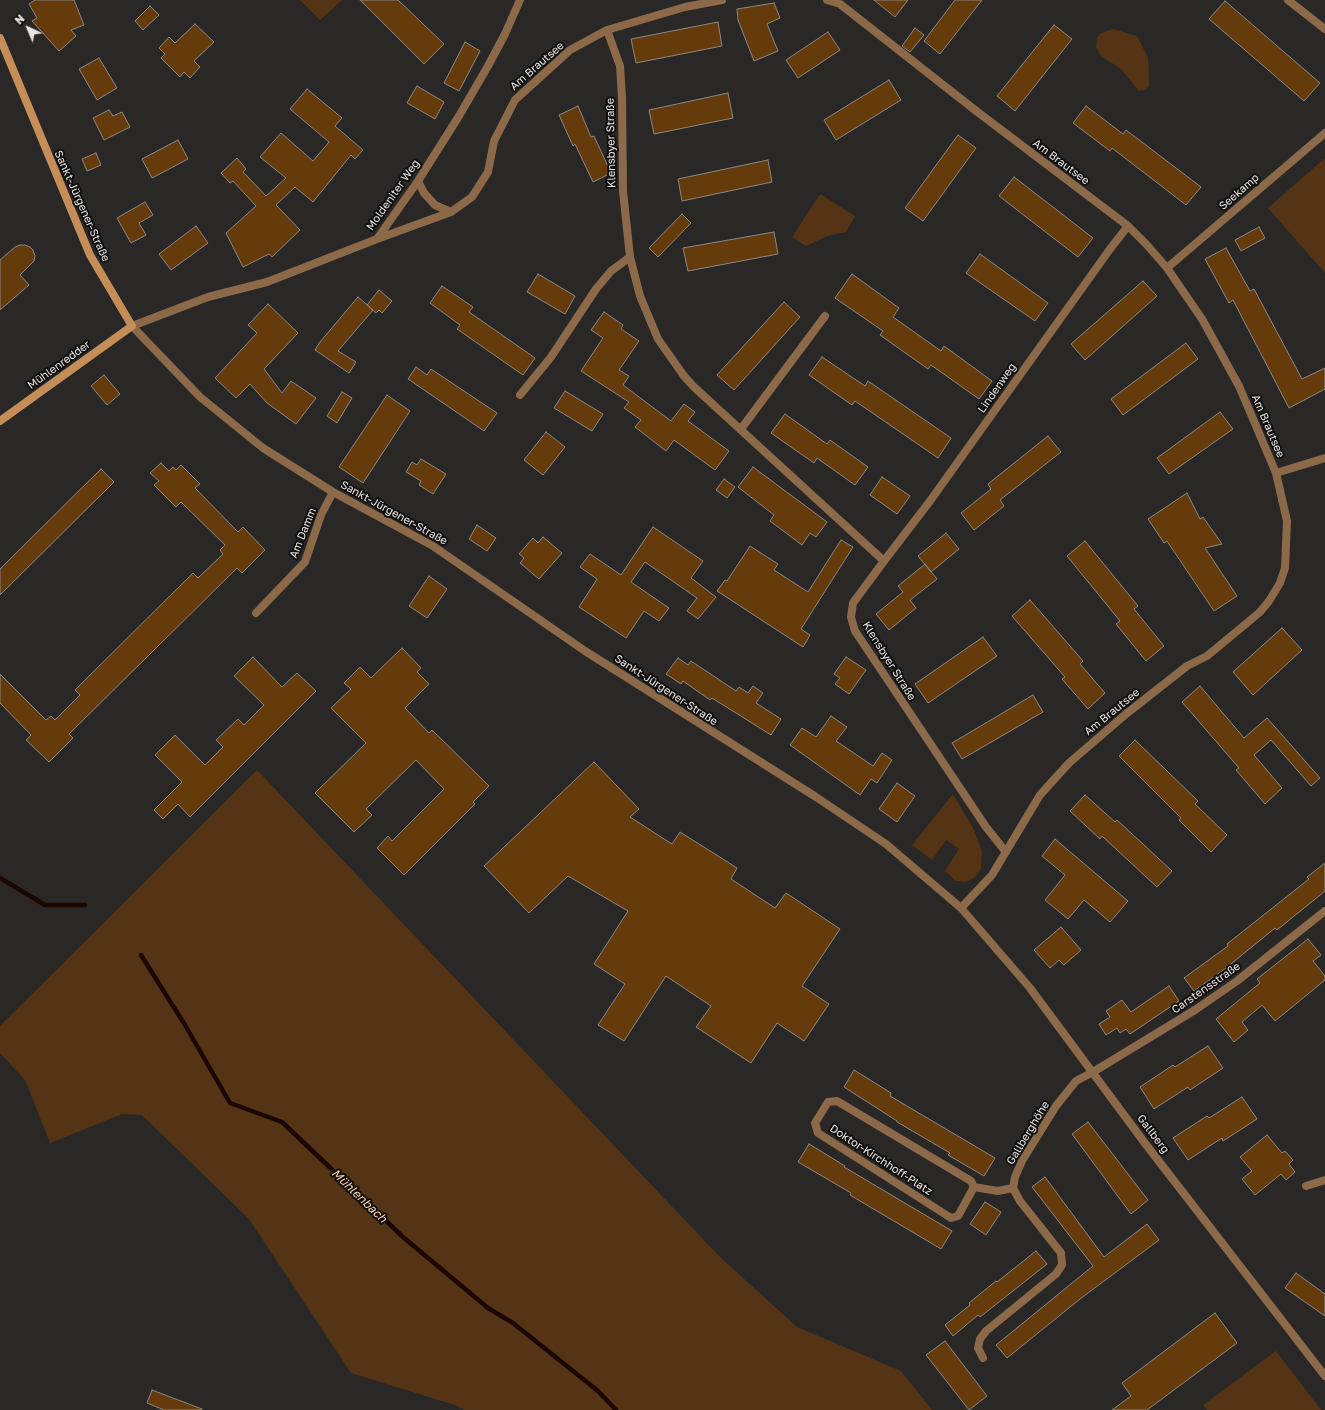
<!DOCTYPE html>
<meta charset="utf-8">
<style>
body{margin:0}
#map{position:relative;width:1325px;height:1410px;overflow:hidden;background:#2a2826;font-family:"Golos Text",sans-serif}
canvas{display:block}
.north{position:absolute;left:8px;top:8px;width:40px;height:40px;-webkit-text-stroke:3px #121110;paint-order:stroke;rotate:316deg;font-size:11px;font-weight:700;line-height:16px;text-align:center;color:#e8e6e5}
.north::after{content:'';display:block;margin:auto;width:14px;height:18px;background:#e8e6e5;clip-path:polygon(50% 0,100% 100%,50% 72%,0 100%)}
</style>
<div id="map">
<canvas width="1325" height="1410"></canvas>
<div class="north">N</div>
</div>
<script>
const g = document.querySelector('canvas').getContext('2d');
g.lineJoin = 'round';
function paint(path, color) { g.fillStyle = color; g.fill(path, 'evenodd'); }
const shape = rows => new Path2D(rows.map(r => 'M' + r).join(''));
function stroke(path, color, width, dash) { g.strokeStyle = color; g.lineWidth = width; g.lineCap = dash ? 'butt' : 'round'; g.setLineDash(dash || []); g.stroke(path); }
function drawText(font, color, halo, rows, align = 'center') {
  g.font = font + ' "Golos Text",sans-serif'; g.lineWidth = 4; g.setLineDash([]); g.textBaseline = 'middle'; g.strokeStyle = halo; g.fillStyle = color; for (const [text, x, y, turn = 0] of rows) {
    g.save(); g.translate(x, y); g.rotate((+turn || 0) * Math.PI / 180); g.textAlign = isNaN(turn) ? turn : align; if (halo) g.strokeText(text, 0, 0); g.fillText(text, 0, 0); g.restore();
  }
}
paint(shape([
 [300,0,342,0,320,20],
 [1113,29,1137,36,1148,58,1149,86,1145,90,1139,91,1121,69,1100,55,1096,47,1097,38,1101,33],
 [1325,158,1325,273,1268,208],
 [820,194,855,216,846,232,830,235,806,246,792,237],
 [257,770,719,1256,797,1327,901,1371,932,1410,464,1410,458,1406,351,1373,249,1219,142,1115,122,1114,50,1143,25,1080,0,1053,0,1026],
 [953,794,973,828,982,851,981,868,975,877,966,882,956,881,945,871,959,849,946,840,932,860,912,845],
 [1276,1351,1321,1410,1207,1410,1203,1405]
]), '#543415');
stroke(shape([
 [0,878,45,905,85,905],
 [141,955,185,1025,230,1103,282,1122,403,1237,488,1308,513,1323,598,1391,616,1410]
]), '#1b0700', 4.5);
const building = shape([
 [35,0,74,0,84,25,71,30,76,36,59,51,32,21,37,18,29,4,35,0],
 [360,0,398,0,444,44,424,64,360,0],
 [874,0,908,0,895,17,874,0],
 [955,0,982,0,940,54,924,41,955,0],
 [1225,1,1320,83,1304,101,1209,19,1225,1],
 [774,3,780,18,767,24,778,51,754,61,738,20,737,9,774,3],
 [150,6,159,15,143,30,135,21,150,6],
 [718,22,722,46,636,63,631,39,718,22],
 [195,24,214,42,194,61,200,67,190,78,184,72,180,77,161,58,165,54,159,48,169,37,175,43,195,24],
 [1054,25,1072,39,1015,111,997,96,1054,25],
 [915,28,924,35,910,52,902,46,915,28],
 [828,32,840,50,798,78,786,60,828,32],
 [465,42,480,51,459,91,444,83,465,42],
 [99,58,117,88,97,100,79,69,99,58],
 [889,80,901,100,836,140,824,120,889,80],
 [417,86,444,102,435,119,407,103,417,86],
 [307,89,342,118,335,126,363,150,355,159,351,155,313,202,295,187,276,205,300,230,272,257,269,254,243,267,226,233,256,206,233,181,230,183,221,173,237,158,246,169,243,172,266,196,286,178,260,157,281,133,313,161,329,142,290,109,307,89],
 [728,93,733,118,654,134,649,110,728,93],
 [578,106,591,137,594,136,611,173,593,182,575,144,573,146,559,115,578,106],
 [1086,106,1123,134,1126,130,1201,187,1186,205,1112,148,1110,151,1073,123,1086,106],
 [109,110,113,116,122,112,130,127,104,140,93,118,109,110],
 [958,135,976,148,923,221,905,208,958,135],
 [178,140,188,159,152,178,142,159,178,140],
 [96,153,101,165,87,171,82,159,96,153],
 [768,160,772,182,682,201,678,179,768,160],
 [1014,177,1093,238,1078,257,999,196,1014,177],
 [145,202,153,215,139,223,146,235,131,243,117,218,145,202],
 [682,214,691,223,658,257,649,248,682,214],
 [196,226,208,243,171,270,159,254,196,226],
 [1259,227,1265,238,1241,251,1235,240,1259,227],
 [774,232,778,254,688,271,683,248,774,232],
 [20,245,25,245,30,247,33,250,35,256,34,261,20,275,29,285,0,310,0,260,15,247,20,245],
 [1226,248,1250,291,1254,289,1302,379,1325,368,1325,389,1289,408,1233,300,1229,303,1205,259,1226,248],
 [980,254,1048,303,1035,321,966,273,980,254],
 [538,274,575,296,565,314,527,292,538,274],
 [852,274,899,308,893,317,941,351,944,346,992,381,979,399,931,365,928,369,880,335,883,331,835,298,852,274],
 [1143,281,1157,296,1085,360,1071,344,1143,281],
 [442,286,473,307,469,312,535,358,523,375,457,329,460,325,430,303,442,286],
 [379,290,392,301,382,313,379,310,376,313,367,305,379,290],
 [358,297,373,310,338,351,356,362,349,373,315,350,320,342,358,297],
 [784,302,800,317,734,390,717,375,784,302],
 [268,304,298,333,264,369,282,393,291,381,316,398,296,424,267,403,250,384,236,398,215,378,257,333,248,325,268,304],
 [604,312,623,325,621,329,639,341,619,370,629,376,623,385,671,421,684,404,695,412,688,421,729,451,715,470,674,440,666,451,635,427,641,420,624,408,629,402,581,371,603,338,591,330,604,312],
 [1186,343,1198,359,1123,415,1111,399,1186,343],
 [822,357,865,386,868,381,951,438,938,458,855,401,852,405,809,375,822,357],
 [416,367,427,375,431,369,497,413,484,431,408,379,416,367],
 [104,375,120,394,107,405,91,386,104,375],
 [565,391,603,414,592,431,554,408,565,391],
 [342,392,352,398,337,423,327,416,342,392],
 [387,395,410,411,363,483,339,467,387,395],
 [1220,412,1233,429,1169,474,1157,458,1220,412],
 [785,414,827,444,830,440,868,467,855,485,817,458,814,463,771,433,785,414],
 [546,432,565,447,543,475,524,460,546,432],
 [1048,436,1061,452,1000,500,1004,506,974,530,961,513,991,489,988,484,1048,436],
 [421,459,446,474,433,494,419,485,421,481,406,472,412,462,417,465,421,459],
 [161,463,169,471,173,467,176,470,181,465,200,484,195,488,238,532,243,527,265,550,242,573,237,568,69,734,73,738,49,762,26,740,31,735,0,703,0,674,46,720,51,716,55,720,80,695,75,690,193,573,198,578,223,554,220,550,225,545,181,502,176,507,154,485,159,481,150,473,161,463],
 [753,467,827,522,816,537,810,533,802,545,770,521,774,515,738,487,753,467],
 [101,469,114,482,0,595,0,569,101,469],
 [882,477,910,496,897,514,870,495,882,477],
 [724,479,735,487,727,498,716,490,724,479],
 [1187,493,1200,519,1203,517,1222,544,1205,548,1237,596,1214,611,1167,541,1164,543,1148,519,1187,493],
 [477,525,496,538,487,551,469,539,477,525],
 [653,527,703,561,691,578,716,597,698,619,687,611,697,598,645,562,631,582,669,608,659,621,644,611,626,638,579,607,597,579,580,567,590,554,621,575,653,527],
 [946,533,959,549,931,572,918,556,946,533],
 [543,537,562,553,539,579,520,563,524,558,519,554,533,538,538,543,543,537],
 [841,540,853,547,801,629,810,635,803,647,717,591,725,580,727,581,750,546,778,564,774,570,808,592,841,540],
 [1085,541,1138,606,1134,609,1164,646,1146,661,1116,624,1120,621,1067,556,1085,541],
 [925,564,937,579,910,600,916,608,889,630,876,614,903,592,898,586,925,564],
 [429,576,447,589,427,618,409,606,429,576],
 [1030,600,1083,661,1080,664,1105,693,1088,709,1062,679,1065,677,1012,616,1030,600],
 [1282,628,1302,650,1253,695,1233,672,1282,628],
 [983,637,997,656,928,703,915,684,983,637],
 [402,648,421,668,417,672,429,684,405,708,429,733,432,730,489,786,473,802,475,804,404,875,377,848,388,836,392,841,444,789,416,760,366,809,372,815,354,832,315,793,366,743,331,708,351,689,344,683,360,667,371,678,402,648],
 [253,657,282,687,297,673,316,691,190,817,178,804,163,819,154,810,182,782,155,755,175,735,205,765,223,747,216,740,238,719,244,725,264,705,234,676,253,657],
 [846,657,866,670,849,694,835,684,840,678,834,674,846,657],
 [678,658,688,665,691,661,736,691,739,687,748,693,753,686,763,693,756,703,781,719,771,735,712,698,710,700,683,681,681,684,666,674,678,658],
 [1200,686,1244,738,1267,718,1320,778,1311,786,1271,740,1254,755,1282,788,1265,804,1236,770,1239,768,1182,702,1200,686],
 [1033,695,1043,712,962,759,952,743,1033,695],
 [831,716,847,727,836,741,873,766,882,753,892,760,877,783,871,779,860,795,790,745,802,728,816,737,831,716],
 [1135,740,1198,801,1195,804,1227,835,1211,852,1179,820,1181,818,1119,756,1135,740],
 [594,762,639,809,630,817,672,844,680,832,737,868,731,879,775,908,786,893,840,929,802,986,829,1004,804,1041,777,1023,751,1063,696,1027,711,1006,666,976,624,1041,598,1025,625,984,594,964,628,911,568,876,529,913,484,866,594,762],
 [897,783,915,796,897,822,879,809,897,783],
 [1085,795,1115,822,1117,820,1172,871,1157,887,1102,836,1100,839,1070,811,1085,795],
 [1055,839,1128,901,1110,922,1084,900,1068,919,1045,900,1065,875,1042,856,1055,839],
 [1325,863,1325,891,1277,930,1275,928,1226,968,1194,991,1184,978,1228,946,1227,944,1309,879,1307,877,1325,863],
 [1061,927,1081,950,1064,965,1059,960,1050,968,1034,950,1061,927],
 [1308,939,1321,955,1313,961,1325,976,1325,980,1275,1021,1262,1005,1242,1022,1248,1030,1234,1042,1216,1019,1260,983,1257,979,1308,939],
 [1169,986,1179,1001,1130,1034,1126,1029,1120,1033,1117,1028,1106,1035,1099,1024,1110,1017,1106,1011,1122,1000,1131,1012,1169,986],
 [1208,1046,1223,1068,1190,1090,1188,1087,1154,1109,1140,1087,1173,1065,1175,1067,1208,1046],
 [854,1070,891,1093,890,1096,995,1158,984,1176,948,1155,950,1153,897,1122,897,1121,844,1087,854,1070],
 [1242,1097,1257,1119,1223,1141,1222,1138,1188,1160,1173,1138,1207,1116,1209,1118,1242,1097],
 [1088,1122,1148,1200,1131,1214,1072,1134,1088,1122],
 [1267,1135,1282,1153,1285,1151,1293,1160,1289,1164,1295,1172,1286,1180,1281,1174,1255,1195,1242,1179,1252,1171,1240,1157,1267,1135],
 [809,1144,845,1166,844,1167,952,1231,941,1249,850,1195,851,1193,798,1162,809,1144],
 [1045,1177,1104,1257,1147,1224,1159,1240,1080,1299,1007,1358,996,1345,1093,1266,1032,1187,1045,1177],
 [985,1202,1001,1212,986,1235,970,1224,985,1202],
 [1036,1251,1047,1264,980,1317,978,1315,953,1336,945,1325,970,1305,969,1303,996,1281,997,1282,1036,1251],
 [1296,1273,1325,1294,1325,1316,1285,1288,1296,1273],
 [1215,1313,1237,1343,1147,1410,1112,1410,1131,1396,1122,1383,1215,1313],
 [945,1341,987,1396,969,1410,926,1355,945,1341],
 [152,1390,202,1409,202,1410,164,1410,147,1403,152,1390]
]);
paint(building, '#653b0b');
stroke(building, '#8b8885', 1);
stroke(shape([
 [722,0,685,7,607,30,570,50,515,100,494,141,488,172,472,197,451,212,377,239,267,282,208,297,132,326,200,397,263,448,333,492,433,546,585,651,816,797,886,844,961,908,1030,988,1144,1142,1325,1376],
 [827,0,840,4,975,110,1128,226,1147,245,1167,268,1202,319,1239,386,1276,473,1287,521,1285,568,1280,583,1269,601,1260,612,1224,642,1207,656,1187,666,1126,714,1069,763,1040,795,992,875,961,908],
 [1288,0,1325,29],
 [607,30,620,66,622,98,623,191,630,257,640,296,658,339,684,376,694,387,884,561,853,603,851,617,855,631,986,827,1006,852],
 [418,181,424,193,435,205,451,212],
 [377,239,418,181,459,116,488,66,505,34,520,0],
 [1167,268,1325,133],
 [520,395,551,357,596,289,611,271,630,257],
 [741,429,825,316],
 [1276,473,1325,458],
 [884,561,930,501,1110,249,1128,226],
 [256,613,305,562,321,515,333,492],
 [1306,1186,1325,1180],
 [974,1187,958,1216,951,1218,818,1133,815,1123,828,1102,837,1101,971,1181,974,1187,998,1191,1013,1188],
 [983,1358,978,1348,980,1339,986,1331,1056,1274,1062,1265,1061,1253,1020,1201,1013,1188,1015,1177,1022,1161,1056,1106,1076,1081,1093,1072,1195,1010,1237,981,1325,911]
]), '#8c6949', 8);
stroke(shape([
 [0,38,90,255,132,326,0,421]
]), '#c58d58', 8);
drawText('11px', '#e8e6e5', '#121110', [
 ["Am Brautsee",537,66,-41],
 ["Klensbyer Straße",611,143,-91],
 ["Am Brautsee",1061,162,37],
 ["Seekamp",1239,192,-41],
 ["Moldeniter Weg",393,195,-55],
 ["Sankt-Jürgener-Straße",82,206,66],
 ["Mühlenredder",59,365,-36],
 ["Lindenweg",997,388,-55],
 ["Am Brautsee",1268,426,67],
 ["Sankt-Jürgener-Straße",394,513,29],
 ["Am Damm",303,533,-68],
 ["Klensbyer Straße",889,661,58],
 ["Sankt-Jürgener-Straße",666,690,33],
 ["Am Brautsee",1112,712,-39],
 ["Carstensstraße",1206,988,-35],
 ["Gallberghöhe",1028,1133,-59],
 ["Gallberg",1153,1134,53],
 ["Doktor-Kirchhoff-Platz",881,1160,33]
]);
drawText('italic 12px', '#fdd3ae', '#121110', [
 ["Mühlenbach",359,1196,44]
]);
</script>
